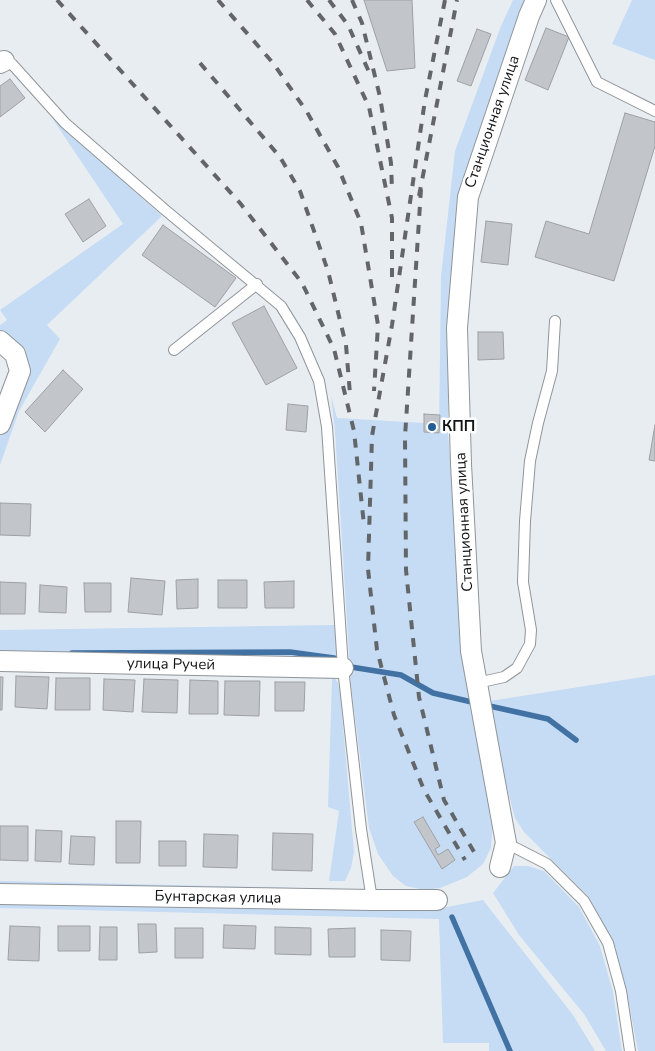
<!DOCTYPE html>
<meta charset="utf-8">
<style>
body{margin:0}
canvas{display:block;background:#e8edf2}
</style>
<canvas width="655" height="1051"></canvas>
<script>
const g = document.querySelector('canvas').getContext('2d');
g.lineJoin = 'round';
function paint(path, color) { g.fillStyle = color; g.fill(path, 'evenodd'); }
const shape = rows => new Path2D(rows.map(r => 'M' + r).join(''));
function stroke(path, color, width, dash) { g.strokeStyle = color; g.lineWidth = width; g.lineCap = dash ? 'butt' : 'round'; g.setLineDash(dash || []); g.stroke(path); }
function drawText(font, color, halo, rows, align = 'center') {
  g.font = font + ' "Nunito Sans",sans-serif'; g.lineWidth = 5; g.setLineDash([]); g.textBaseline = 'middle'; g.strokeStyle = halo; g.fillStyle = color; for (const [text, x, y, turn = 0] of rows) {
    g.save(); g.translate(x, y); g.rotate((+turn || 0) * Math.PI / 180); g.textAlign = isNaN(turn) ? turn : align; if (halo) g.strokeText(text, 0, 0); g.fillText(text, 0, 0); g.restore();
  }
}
paint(shape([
 [513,0,527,0,460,196,448,330,448,433,465,657,493,823,491,848,483,864,467,877,440,888,425,890,406,886,393,876,378,854,369,828,351,685,335,431,331,395,337,418,424,423,424,432,439,432,441,276,455,151,501,26],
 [422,817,440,846,435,849,438,855,448,849,455,860,442,868,414,823],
 [632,0,655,0,655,60,612,44],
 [52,118,162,216,47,325,60,339,19,411,0,465,0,437,27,370,0,334,0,325,7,320,0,310,123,224],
 [335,625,338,663,0,656,0,630],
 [0,668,334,677,338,683,340,691,354,852,351,868,345,881,329,881,339,811,328,807,332,679,0,671],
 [655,675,655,1051,638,1051,627,993,612,940,588,896,524,832,515,818,500,762,490,701],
 [514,866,528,866,544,871,579,907,600,946,613,992,622,1051,606,1051,584,1014,519,935,493,893],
 [0,881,344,889,342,892,0,886],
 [0,900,442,908,483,900,573,1015,595,1051,489,1051,489,1043,443,1043,439,919,0,908]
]), '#c5dcf4');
stroke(shape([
 [72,653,290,652,334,658,351,667,401,675,433,693,476,703],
 [485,705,548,719,576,740],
 [452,917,510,1051]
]), '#4272a4', 5.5);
const building = shape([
 [364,0,412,0,415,68,387,71,364,0],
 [546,28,569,37,548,90,525,80,546,28],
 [477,29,491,34,471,86,457,81,477,29],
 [10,79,25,98,0,117,0,86,10,79],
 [625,113,655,122,655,146,614,281,535,257,546,221,589,234,625,113],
 [89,199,106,226,83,242,65,214,89,199],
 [486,221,512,224,508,265,481,262,486,221],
 [163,225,236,278,215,307,142,255,163,225],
 [264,306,297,368,266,385,232,323,264,306],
 [478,332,503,332,504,359,478,360,478,332],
 [63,370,83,389,45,432,25,412,63,370],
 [288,404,308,406,306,432,286,430,288,404],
 [424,414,440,415,439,433,424,432,424,414],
 [655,425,655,461,649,460,655,425],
 [0,503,31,504,30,536,0,535,0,503],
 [131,578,165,581,162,615,128,612,131,578],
 [198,579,198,608,177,609,176,580,198,579],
 [218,580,247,580,247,608,218,608,218,580],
 [294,581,294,608,265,608,264,582,294,581],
 [0,582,26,583,25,614,0,614,0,582],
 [84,583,111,583,111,612,85,612,84,583],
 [40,585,67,587,66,613,39,612,40,585],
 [16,676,49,677,47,709,15,707,16,676],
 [0,677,3,677,2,710,0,710,0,677],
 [56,678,90,678,90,710,55,710,56,678],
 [104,679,135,680,133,712,103,710,104,679],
 [144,679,178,680,177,713,142,712,144,679],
 [190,680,218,681,218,714,189,714,190,680],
 [225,681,260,681,259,716,224,715,225,681],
 [275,682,305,682,304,711,275,711,275,682],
 [423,817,440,846,435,849,438,855,448,849,455,860,442,869,414,822,423,817],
 [116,821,141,821,140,863,116,863,116,821],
 [0,826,28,826,28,861,0,860,0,826],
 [36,830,62,831,61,862,35,861,36,830],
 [273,833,313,834,312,871,272,870,273,833],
 [204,834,238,835,237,868,203,867,204,834],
 [71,836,95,837,94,865,69,864,71,836],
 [159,841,186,841,186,866,159,866,159,841],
 [138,924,156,924,157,952,139,953,138,924],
 [224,925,256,926,255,949,223,948,224,925],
 [10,926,40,927,39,961,8,960,10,926],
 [58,926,90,926,90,951,58,951,58,926],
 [100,927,117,927,117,960,99,960,100,927],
 [275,927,311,928,311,955,275,954,275,927],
 [175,928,203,928,203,958,175,958,175,928],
 [355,928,355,957,329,957,328,929,355,928],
 [381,930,411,931,410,961,381,960,381,930]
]);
paint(building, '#c2c6cb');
stroke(building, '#9da1a6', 1);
const service = shape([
 [556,0,597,82,655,111],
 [4,61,12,64,65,123,164,209,281,306,300,337,319,381,327,427,343,668,361,829,372,900],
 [174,350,257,284],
 [477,683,504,677,517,668,530,644,531,630,523,582,525,521,530,461,538,423,552,371,555,321],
 [506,843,547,864,584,901,608,943,621,991,630,1051]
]);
const minor = shape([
 [0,63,4,61],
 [0,341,15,354,20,371,0,424],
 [0,661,343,668],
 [500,867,506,843,471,651,461,464,457,328,468,197,529,16,536,0],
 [0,894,372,900,437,900]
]);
stroke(service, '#919599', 12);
stroke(minor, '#919599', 22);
stroke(service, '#fff', 10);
stroke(minor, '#fff', 20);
stroke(shape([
 [57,0,240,203,302,283,334,349,354,431,364,525],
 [218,0,273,63,307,112,338,167,361,223,378,325,374,391],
 [307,0,335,34,369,107,392,218,392,285],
 [329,0,348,25,369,72],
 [352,0,362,23,380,97,391,163,392,190],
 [445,0,425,100,392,325,372,436,368,569,377,650,394,715,424,790,465,860],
 [200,63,280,157,300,191,328,271,346,345,350,394],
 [421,189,405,437,406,570,419,697,444,800,474,852],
 [419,196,457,0]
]), '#636669', 4, [9, 9]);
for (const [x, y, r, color] of [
 [432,427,5,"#245d95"]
]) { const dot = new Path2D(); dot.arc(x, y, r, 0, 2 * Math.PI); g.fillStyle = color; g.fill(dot); stroke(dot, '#fff', 2); }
drawText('15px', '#121315', '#fff', [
 ["Станционная улица",493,122,-71],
 ["Станционная улица",465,522,-93],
 ["улица Ручей",171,665,1],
 ["Бунтарская улица",218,898,1]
]);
drawText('bold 15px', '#121315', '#fff', [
 ["КПП",442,427]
], 'left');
</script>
